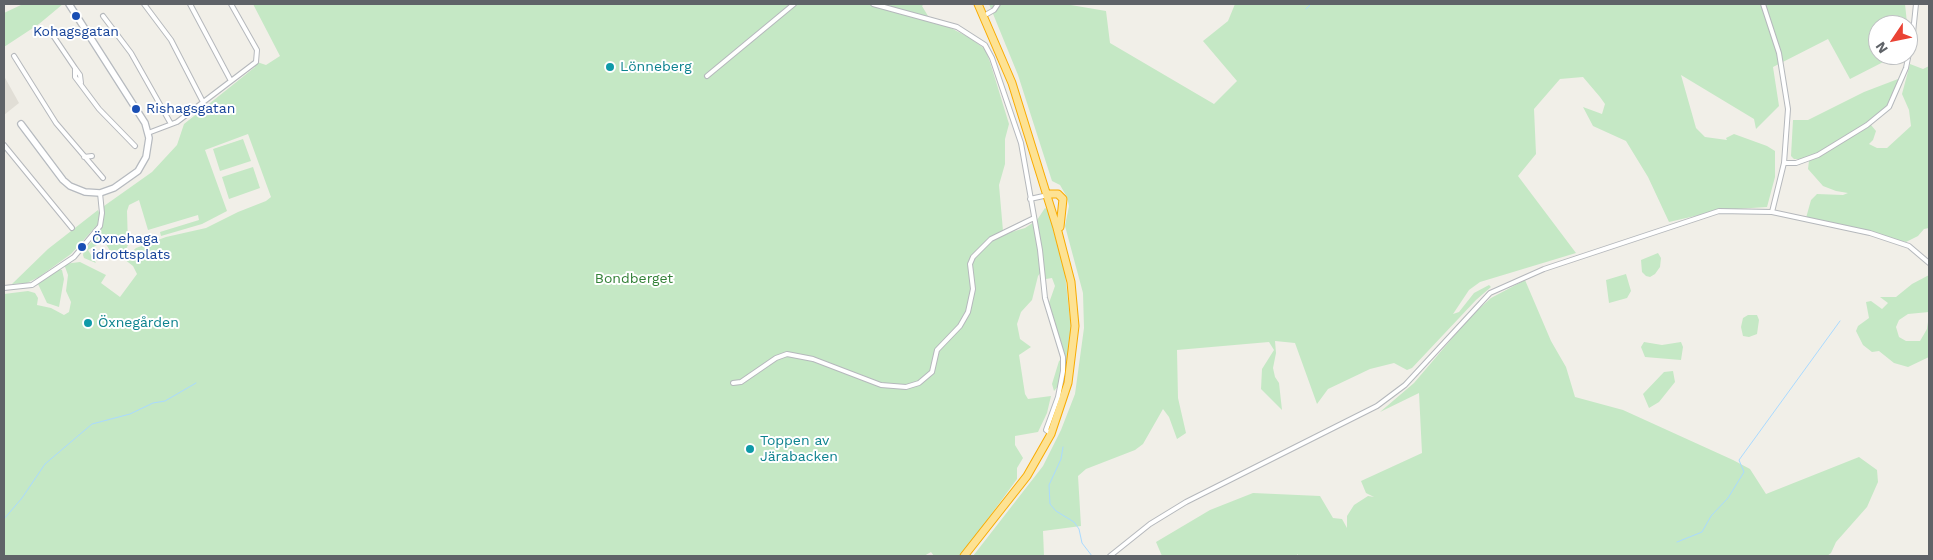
<!DOCTYPE html>
<meta charset="utf-8">
<style>
body{margin:0}
#map{position:relative;width:1933px;height:560px;overflow:hidden;background:#f1efe8;font-family:"Work Sans",sans-serif}
canvas{display:block}
.frame{position:absolute;inset:0;border:5px solid #5f6368;pointer-events:none}
.north{position:absolute;left:1868px;top:15px;width:50px;height:50px;box-sizing:border-box;background:#fff;border:1px solid #bfc1c3;border-radius:50%;rotate:236deg;font-size:14px;font-weight:700;line-height:20px;text-align:center;color:#5f6368}
.north::after{content:'';display:block;margin:auto;width:18px;height:22px;background:#ea4335;clip-path:polygon(50% 0,100% 100%,50% 72%,0 100%)}
</style>
<div id="map">
<canvas width="1933" height="560"></canvas>
<div class="frame"></div>
<div class="north">N</div>
</div>
<script>
const g = document.querySelector('canvas').getContext('2d');
g.lineJoin = 'round';
function paint(path, color) { g.fillStyle = color; g.fill(path, 'evenodd'); }
const shape = rows => new Path2D(rows.map(r => 'M' + r).join(''));
function stroke(path, color, width, dash) { g.strokeStyle = color; g.lineWidth = width; g.lineCap = dash ? 'butt' : 'round'; g.setLineDash(dash || []); g.stroke(path); }
function drawText(font, color, halo, rows, align = 'center') {
  g.font = font + ' "Work Sans",sans-serif'; g.lineWidth = 4; g.setLineDash([]); g.textBaseline = 'middle'; g.strokeStyle = halo; g.fillStyle = color; for (const [text, x, y, turn = 0] of rows) {
    g.save(); g.translate(x, y); g.rotate((+turn || 0) * Math.PI / 180); g.textAlign = isNaN(turn) ? turn : align; if (halo) g.strokeText(text, 0, 0); g.fillText(text, 0, 0); g.restore();
  }
}
paint(shape([
 [4,76,19,103,4,115]
]), '#e1ded6');
paint(shape([
 [23,4,63,4,39,24,4,47,4,13],
 [253,4,924,4,922,6,928,16,970,38,985,49,990,62,1009,124,1005,139,1005,164,999,185,1003,231,1001,235,1025,228,1037,220,1045,208,1048,210,1065,274,1071,328,1069,361,1065,378,1054,391,1052,384,1059,361,1065,357,1049,303,1055,286,1052,278,1046,279,1041,272,1038,276,1032,300,1021,312,1017,324,1020,339,1031,347,1019,355,1025,394,1028,399,1051,396,1047,413,1038,432,1015,436,1015,445,1023,458,1017,468,1017,479,961,556,934,556,931,552,924,556,4,556,4,294,28,291,35,293,38,298,37,305,51,308,64,315,69,312,71,302,66,291,68,275,64,264,80,262,106,275,101,283,120,297,137,274,133,266,124,259,136,248,166,237,206,228,238,212,266,201,271,197,248,134,205,150,227,211,202,224,161,236,160,232,199,220,198,215,148,230,139,200,129,205,127,211,128,245,125,251,115,259,104,241,88,250,96,263,84,258,83,255,84,250,97,236,102,226,104,206,152,172,177,145,184,124,255,67,250,64,254,61,266,65,280,56],
 [989,4,1065,4,1106,11,1110,43,1214,104,1237,81,1203,41,1228,21,1235,4,1905,4,1907,23,1906,25,1878,25,1878,55,1894,55,1893,57,1850,79,1828,39,1773,67,1779,106,1756,129,1754,119,1681,75,1696,128,1705,137,1727,140,1726,138,1734,134,1767,146,1775,151,1775,177,1767,207,1721,210,1669,222,1648,177,1626,141,1593,126,1583,107,1602,114,1605,104,1600,97,1583,77,1560,79,1534,109,1536,154,1518,176,1576,253,1480,282,1469,290,1453,314,1459,312,1474,293,1489,285,1491,287,1476,300,1412,368,1407,370,1394,363,1370,369,1328,389,1317,404,1295,343,1275,341,1276,353,1273,368,1275,377,1279,383,1282,410,1261,389,1262,369,1274,350,1269,342,1177,350,1178,398,1186,433,1177,439,1169,417,1163,409,1143,444,1135,450,1086,469,1078,476,1081,526,1043,531,1044,556,973,556,1043,466,1061,430,1075,394,1084,328,1083,293,1065,226,1069,206,1067,197,1060,185,1052,181,1018,75],
 [1910,64,1923,69,1929,66,1929,228,1924,229,1918,236,1906,242,1806,218,1811,200,1817,194,1843,195,1848,193,1836,191,1823,186,1808,169,1809,161,1871,125,1876,131,1873,140,1869,144,1877,148,1887,148,1911,126,1909,110,1902,94],
 [1898,79,1898,85,1885,109,1859,128,1820,152,1802,159,1794,159,1791,156,1793,120,1808,120,1864,92],
 [243,139,251,161,220,171,213,149],
 [253,167,260,188,229,199,222,177],
 [98,210,100,215,98,224,71,254,39,277,27,283,12,284,48,249],
 [1658,253,1661,258,1660,267,1655,274,1650,277,1646,276,1642,272,1641,260],
 [58,269,62,270,64,279,59,307,47,303,38,284],
 [1626,274,1631,291,1627,298,1609,303,1606,280],
 [1929,275,1929,312,1908,314,1899,320,1896,327,1899,337,1906,341,1920,341,1927,329,1929,315,1929,357,1908,367,1894,363,1879,351,1872,352,1863,345,1856,331,1858,326,1869,318,1866,302,1871,301,1882,309,1888,303,1880,297,1896,297,1912,284],
 [1525,280,1551,341,1566,367,1575,397,1623,410,1733,460,1750,469,1766,494,1859,457,1877,470,1878,482,1867,507,1836,542,1831,553,1827,556,1298,556,1298,554,1296,556,1162,556,1156,542,1210,510,1253,493,1320,496,1333,518,1342,519,1347,528,1347,516,1354,505,1368,496,1374,497,1366,493,1361,481,1422,453,1419,393,1380,412,1414,383,1471,316,1491,298],
 [1748,315,1757,315,1759,320,1757,334,1749,337,1743,336,1741,327,1743,318],
 [1644,342,1662,345,1681,342,1683,347,1681,360,1645,357,1641,347],
 [1673,371,1675,382,1659,402,1649,408,1643,394,1664,372]
]), '#c5e8c5');
stroke(shape([
 [1306,9,1311,4],
 [1063,447,1061,459,1049,485,1050,504,1056,511,1074,522,1079,529,1082,543,1092,556],
 [4,519,22,498,45,464,92,424,130,414,153,403,165,401,196,383],
 [1677,542,1702,532,1711,516,1728,498,1744,472,1739,460,1840,321]
]), '#aadaff', 1);
const street = shape([
 [144,4,171,40,203,102],
 [190,4,231,81],
 [873,4,957,27,985,45,992,58,1021,143,1040,250,1045,298,1063,357,1063,371,1058,397,1046,430,1051,434],
 [1763,4,1779,53,1788,109,1784,163,1772,212],
 [987,14,994,10,998,4],
 [103,16,131,53,171,124],
 [52,34,75,68,75,77,99,109,135,146],
 [14,56,56,123,103,178],
 [75,68,80,75,81,83],
 [707,76,794,4],
 [148,133,177,122,256,62,257,50,231,4],
 [4,145,72,228],
 [84,157,92,156],
 [1784,163,1796,163,1818,155,1867,125,1889,107,1906,68,1913,33,1916,4],
 [1030,199,1048,195],
 [4,288,32,285,74,257,100,226,102,213,100,193],
 [733,383,741,382,776,358,787,354,813,359,881,385,906,387,919,383,932,372,937,350,960,326,968,312,973,289,970,264,973,257,991,239,1034,218],
 [1110,556,1150,524,1186,502,1377,406,1405,385,1490,293,1544,269,1719,211,1772,212,1870,233,1909,246,1929,263]
]);
const secondary = shape([
 [21,124,63,180,70,186,85,192,100,193,114,188,138,171,146,157,149,138,145,123,69,4]
]);
const highway = shape([
 [1050,194,1058,194,1063,199,1060,227],
 [964,556,1027,476,1051,434,1068,383,1075,326,1071,282,1057,228,1012,83,978,4]
]);
stroke(street, '#b5b8bc', 6);
stroke(secondary, '#b6babf', 8);
stroke(highway, '#f9ab00', 9);
stroke(street, '#fff', 4);
stroke(secondary, '#fff', 5.5);
stroke(highway, '#fde293', 7);
for (const [x, y, r, color] of [
 [76,16,5,"#1a4fb4"],
 [610,67,5,"#0f9aa8"],
 [136,109,5,"#1a4fb4"],
 [82,247,5,"#1a4fb4"],
 [88,323,5,"#0f9aa8"],
 [750,449,5,"#0f9aa8"]
]) { const dot = new Path2D(); dot.arc(x, y, r, 0, 2 * Math.PI); g.fillStyle = color; g.fill(dot); stroke(dot, '#fff', 2); }
drawText('14px', '#164399', '#fff', [
 ["Kohagsgatan",76,32,"center"],
 ["Rishagsgatan",146,109],
 ["Öxnehaga",92,239],
 ["idrottsplats",92,255]
], 'left');
drawText('14px', '#0d838f', '#fff', [
 ["Lönneberg",620,67],
 ["Öxnegården",98,323],
 ["Toppen av",760,441],
 ["Järabacken",760,457]
], 'left');
drawText('14px', '#348238', '#fff', [
 ["Bondberget",634,279]
]);
</script>
